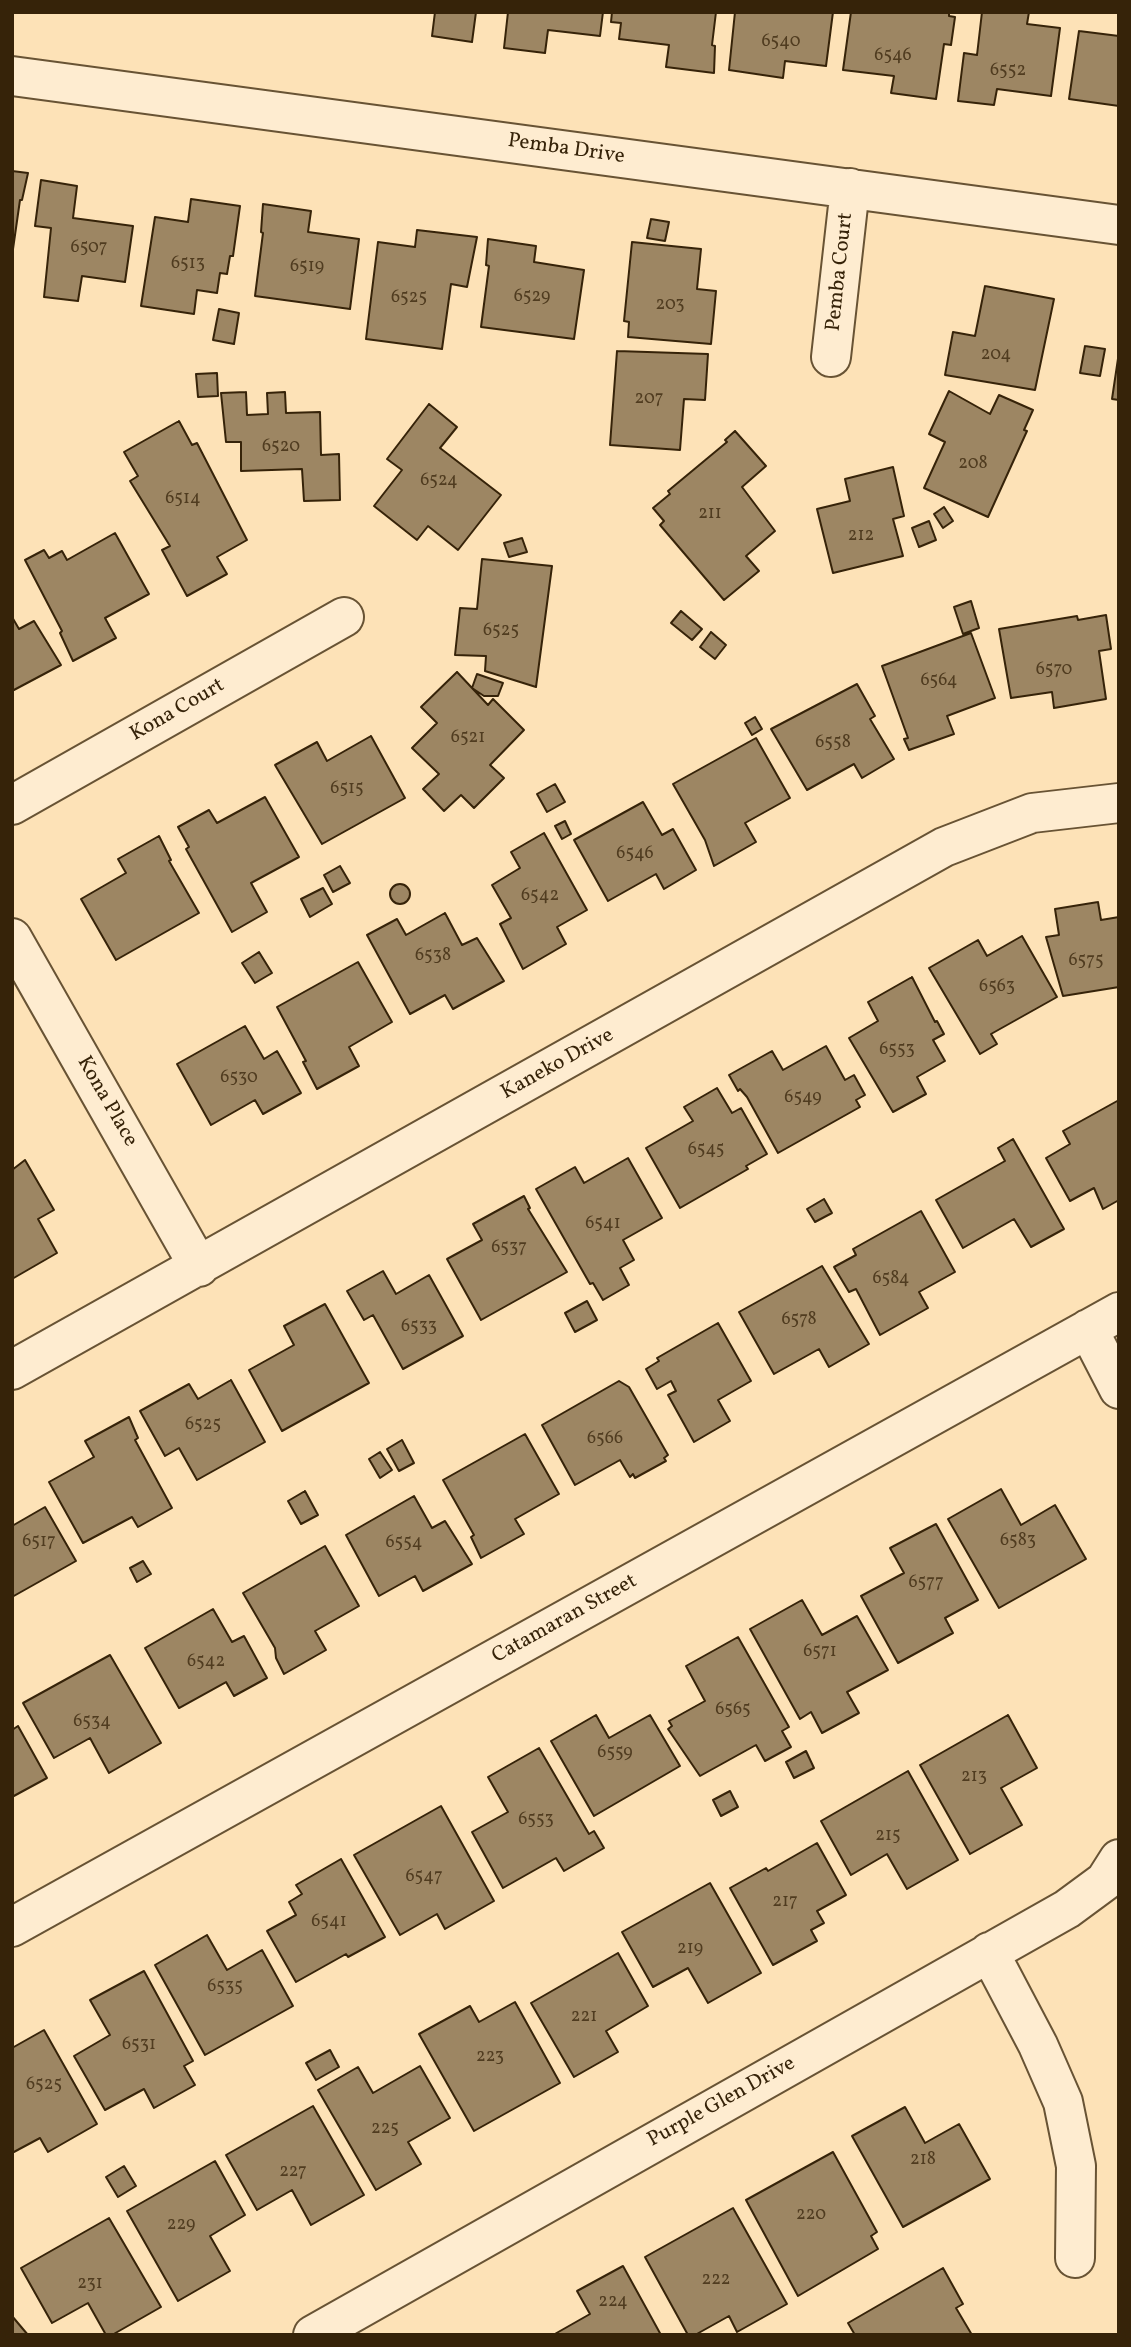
<!DOCTYPE html>
<style>
body{margin:0}
#map{position:relative;width:1131px;height:2347px;overflow:hidden;background:#fde2b7;font-family:Vollkorn,serif}
canvas{display:block}
.frame{position:absolute;inset:0;border:14px solid #362309;pointer-events:none}
</style>
<div id="map">
<canvas width="1131" height="2347"></canvas>
<div class="frame"></div>
</div>
<script>
const g = document.querySelector('canvas').getContext('2d');
g.lineJoin = 'round';
function paint(path, color) { g.fillStyle = color; g.fill(path, 'evenodd'); }
const shape = rows => new Path2D(rows.map(r => 'M' + r).join(''));
function stroke(path, color, width, dash) { g.strokeStyle = color; g.lineWidth = width; g.lineCap = dash ? 'butt' : 'round'; g.setLineDash(dash || []); g.stroke(path); }
function drawText(font, color, halo, rows, align = 'center') {
  g.font = font + ' Vollkorn,serif'; g.lineWidth = 5; g.setLineDash([]); g.textBaseline = 'middle'; g.strokeStyle = halo; g.fillStyle = color; for (const [text, x, y, turn = 0] of rows) {
    g.save(); g.translate(x, y); g.rotate((+turn || 0) * Math.PI / 180); g.textAlign = isNaN(turn) ? turn : align; if (halo) g.strokeText(text, 0, 0); g.fillText(text, 0, 0); g.restore();
  }
}
const building = shape([
 [435,12,476,12,472,42,432,36,435,12],
 [508,12,603,12,600,36,548,30,545,53,504,48,508,12],
 [612,12,716,12,712,45,715,46,714,73,666,67,669,45,619,39,621,23,611,22,612,12],
 [735,12,833,12,826,66,785,61,783,78,729,70,735,12],
 [851,12,949,12,949,16,955,17,951,45,944,44,936,99,891,93,894,76,843,70,851,12],
 [982,12,1029,12,1027,24,1060,28,1051,96,997,89,994,105,958,101,964,53,977,55,982,12],
 [1079,31,1119,36,1119,106,1069,99,1079,31],
 [12,171,28,173,22,200,20,200,12,256,12,171],
 [41,180,77,186,73,218,133,226,125,282,82,276,78,301,44,297,51,228,35,226,41,180],
 [191,199,240,206,233,256,230,256,227,274,220,273,217,293,197,290,194,314,141,306,155,217,188,222,191,199],
 [263,204,311,211,308,232,359,239,350,309,255,296,263,233,261,232,263,204],
 [651,219,669,222,665,241,647,238,651,219],
 [417,230,477,237,467,287,451,284,442,349,366,339,378,242,415,247,417,230],
 [488,239,536,246,534,262,584,270,574,339,481,327,489,266,486,265,488,239],
 [632,242,701,249,697,289,716,291,711,344,628,337,629,322,624,321,632,242],
 [985,286,1054,299,1035,390,945,375,953,332,975,336,985,286],
 [219,309,239,313,234,344,213,340,219,309],
 [1085,346,1105,349,1100,376,1080,373,1085,346],
 [617,351,708,354,705,400,684,399,680,450,610,445,617,351],
 [1119,352,1119,400,1112,399,1119,352],
 [217,373,218,396,198,397,196,374,217,373],
 [949,391,990,414,999,395,1033,410,1024,430,1027,431,988,517,924,488,945,442,929,434,949,391],
 [246,392,247,415,268,414,267,393,285,392,286,413,320,412,321,455,339,454,340,500,304,501,302,469,241,471,241,442,226,442,221,393,246,392],
 [429,404,457,427,440,448,501,495,458,550,428,526,417,540,374,506,402,470,387,459,429,404],
 [179,421,192,445,197,443,247,540,217,557,227,574,187,596,162,550,170,546,130,481,138,476,124,452,179,421],
 [735,431,766,466,742,487,775,531,746,556,759,571,724,600,660,525,664,521,653,508,670,494,668,491,727,442,725,440,735,431],
 [893,467,904,516,893,519,903,556,833,573,817,509,850,501,845,479,893,467],
 [944,507,953,521,943,528,934,514,944,507],
 [929,521,936,540,919,547,912,528,929,521],
 [115,533,149,594,105,618,116,638,73,661,60,633,62,631,25,560,44,550,49,558,62,551,67,560,115,533],
 [522,538,527,552,509,557,504,543,522,538],
 [482,559,552,566,536,687,485,671,486,656,455,655,460,608,477,609,482,559],
 [971,601,979,628,963,634,954,607,971,601],
 [681,611,702,629,692,640,671,623,681,611],
 [1106,615,1111,649,1099,651,1106,699,1054,708,1052,692,1011,698,999,629,1077,616,1078,620,1106,615],
 [12,617,19,629,34,621,61,665,12,691,12,617],
 [711,632,726,645,715,659,700,647,711,632],
 [971,633,995,698,947,716,954,734,909,750,904,739,908,738,882,666,971,633],
 [457,672,488,705,493,699,524,730,490,765,504,778,474,808,461,795,444,811,423,789,439,774,412,748,437,723,421,707,457,672],
 [477,674,503,683,498,696,484,696,472,688,477,674],
 [857,684,875,716,870,719,894,759,862,778,854,764,807,790,771,729,857,684],
 [755,717,762,729,752,735,745,723,755,717],
 [371,736,405,798,322,844,275,765,317,742,327,761,371,736],
 [756,738,790,798,745,823,756,842,714,866,705,840,673,784,756,738],
 [555,784,565,802,547,812,537,794,555,784],
 [265,797,299,857,251,883,267,912,232,932,186,849,189,847,178,827,209,810,217,823,265,797],
 [643,802,662,835,673,829,696,870,664,889,656,874,608,901,574,840,643,802],
 [565,821,571,834,562,839,555,826,565,821],
 [544,833,587,910,557,927,566,944,523,969,500,924,511,918,492,885,520,868,511,852,544,833],
 [159,836,171,860,169,861,199,913,116,960,81,899,126,873,118,859,159,836],
 [340,866,350,883,333,892,324,875,340,866],
 '390 894a10 10 0 1 1 20 0a10 10 0 1 1-20 0Z',
 [323,888,332,904,310,917,301,899,323,888],
 [1098,902,1101,920,1119,917,1119,987,1063,996,1046,937,1059,935,1055,909,1098,902],
 [445,913,462,945,477,938,504,981,453,1009,445,995,410,1014,367,935,397,919,406,935,445,913],
 [1022,936,1057,997,991,1034,997,1044,980,1054,929,968,978,940,987,956,1022,936],
 [259,952,272,973,255,983,242,963,259,952],
 [358,962,392,1022,349,1047,359,1066,317,1089,303,1062,306,1061,277,1007,358,962],
 [912,977,935,1022,937,1021,944,1034,933,1040,945,1061,917,1077,926,1094,893,1112,849,1038,878,1021,868,1002,912,977],
 [245,1026,264,1059,277,1051,301,1093,263,1114,255,1100,211,1125,177,1064,245,1026],
 [826,1046,845,1080,854,1075,865,1095,856,1100,860,1107,778,1153,747,1097,740,1089,738,1091,729,1075,772,1051,783,1070,826,1046],
 [717,1088,732,1113,741,1108,767,1154,746,1166,748,1169,680,1208,646,1148,693,1121,684,1107,717,1088],
 [1119,1100,1119,1200,1103,1209,1094,1188,1070,1201,1046,1158,1070,1144,1063,1131,1119,1100],
 [1013,1139,1064,1229,1031,1247,1014,1219,963,1248,936,1200,1005,1161,998,1148,1013,1139],
 [628,1158,662,1218,623,1240,634,1260,620,1268,629,1285,603,1300,593,1283,590,1284,536,1189,575,1167,584,1183,628,1158],
 [25,1160,54,1210,38,1219,57,1253,12,1279,12,1170,25,1160],
 [524,1196,530,1208,528,1209,567,1272,481,1320,447,1259,482,1240,473,1224,524,1196],
 [824,1199,832,1213,815,1222,807,1209,824,1199],
 [921,1211,955,1272,919,1292,928,1308,880,1335,856,1289,849,1292,834,1267,856,1255,853,1249,921,1211],
 [822,1266,869,1344,829,1367,819,1349,774,1374,739,1312,822,1266],
 [383,1271,396,1294,429,1275,463,1336,403,1369,373,1315,364,1320,347,1291,383,1271],
 [587,1301,597,1320,575,1332,565,1313,587,1301],
 [325,1304,369,1383,282,1431,249,1370,294,1345,284,1326,325,1304],
 [718,1323,751,1381,718,1400,730,1421,694,1442,668,1395,676,1391,671,1381,657,1389,646,1369,659,1361,657,1358,718,1323],
 [231,1380,265,1442,197,1480,179,1448,165,1456,140,1411,189,1384,198,1399,231,1380],
 [619,1381,629,1387,668,1455,664,1458,666,1461,635,1478,633,1474,630,1477,620,1460,575,1485,542,1425,619,1381],
 [129,1417,138,1438,135,1440,172,1508,138,1527,132,1517,83,1543,49,1482,94,1457,85,1441,129,1417],
 [525,1434,559,1494,515,1519,524,1534,481,1558,471,1537,474,1535,443,1480,525,1434],
 [402,1440,414,1463,399,1471,387,1449,402,1440],
 [380,1452,392,1470,380,1478,369,1459,380,1452],
 [1001,1489,1021,1525,1055,1505,1086,1559,999,1608,948,1519,1001,1489],
 [305,1491,318,1515,301,1524,288,1501,305,1491],
 [414,1496,432,1528,445,1521,472,1564,423,1591,415,1576,379,1596,346,1535,414,1496],
 [45,1507,76,1561,12,1597,12,1526,45,1507],
 [936,1524,978,1600,945,1618,953,1633,898,1663,861,1596,904,1573,890,1548,936,1524],
 [325,1546,359,1606,315,1631,326,1650,284,1674,276,1658,275,1648,243,1593,325,1546],
 [143,1561,151,1574,137,1582,130,1568,143,1561],
 [802,1600,822,1635,857,1616,888,1670,847,1692,859,1713,822,1733,811,1712,800,1719,750,1629,802,1600],
 [213,1609,232,1642,244,1636,267,1678,234,1696,226,1682,179,1708,145,1648,213,1609],
 [738,1637,789,1727,782,1731,791,1747,765,1761,756,1745,700,1776,668,1729,672,1726,669,1721,705,1701,686,1666,738,1637],
 [110,1655,161,1743,109,1773,90,1738,54,1758,23,1703,110,1655],
 [596,1715,609,1738,650,1715,680,1766,594,1816,551,1741,596,1715],
 [1008,1715,1037,1768,1001,1788,1022,1825,970,1854,920,1765,1008,1715],
 [18,1726,47,1778,12,1797,12,1730,18,1726],
 [539,1748,589,1834,594,1831,604,1848,564,1871,556,1858,503,1888,472,1832,508,1812,488,1777,539,1748],
 [806,1751,814,1768,794,1778,786,1762,806,1751],
 [908,1771,958,1860,907,1889,887,1854,851,1875,821,1821,908,1771],
 [730,1791,738,1807,721,1816,713,1800,730,1791],
 [441,1806,494,1901,445,1929,437,1914,400,1935,354,1855,441,1806],
 [817,1843,846,1895,817,1911,824,1923,811,1930,817,1941,773,1965,730,1888,766,1868,768,1871,817,1843],
 [341,1859,385,1937,348,1957,346,1954,296,1982,267,1931,296,1915,289,1902,302,1894,296,1885,341,1859],
 [710,1883,761,1973,708,2003,688,1968,653,1987,622,1932,710,1883],
 [207,1935,227,1970,262,1950,293,2006,205,2055,155,1965,207,1935],
 [618,1953,648,2006,606,2031,618,2052,574,2077,531,2003,618,1953],
 [144,1971,193,2061,184,2066,195,2085,154,2108,144,2089,105,2110,74,2056,110,2035,90,2000,144,1971],
 [515,2002,560,2083,474,2131,419,2034,470,2006,479,2022,515,2002],
 [44,2030,97,2124,48,2152,40,2138,12,2153,12,2048,44,2030],
 [330,2050,339,2067,316,2080,306,2063,330,2050],
 [420,2066,450,2118,408,2142,421,2164,376,2190,318,2090,358,2067,373,2093,420,2066],
 [313,2106,364,2195,311,2225,292,2190,257,2210,226,2155,313,2106],
 [905,2107,925,2143,959,2124,990,2179,903,2227,852,2136,905,2107],
 [833,2152,877,2232,871,2236,878,2249,798,2296,746,2200,833,2152],
 [215,2161,245,2215,210,2236,230,2271,178,2301,127,2211,215,2161],
 [124,2166,136,2186,118,2197,106,2177,124,2166],
 [733,2208,787,2304,737,2332,729,2316,695,2335,688,2335,645,2257,733,2208],
 [109,2218,161,2307,112,2335,106,2335,88,2303,52,2323,21,2268,109,2218],
 [623,2266,661,2335,553,2335,590,2314,577,2291,623,2266],
 [943,2268,963,2304,956,2308,972,2335,855,2335,848,2323,943,2268],
 [12,2316,28,2335,12,2335,12,2316]
]);
paint(building, '#9d8663');
stroke(building, '#362309', 2);
const minor = shape([
 [12,76,1119,225],
 [831,357,850,188],
 [12,805,344,617],
 [12,938,199,1267],
 [1088,1329,1119,1389],
 [12,1370,944,847,1032,813,1119,803],
 [12,1927,1119,1312],
 [989,1952,1038,2045,1063,2102,1076,2166,1075,2258],
 [313,2335,1067,1909,1105,1881,1119,1859]
]);
stroke(minor, '#685334', 42);
stroke(minor, '#feecd0', 38);
drawText('18px', '#503c20', null, [
 ["6540",781,43],
 ["6546",893,57],
 ["6552",1008,72],
 ["6507",89,249],
 ["6513",188,265],
 ["6519",307,268],
 ["6529",532,298],
 ["6525",409,299],
 ["203",670,306],
 ["204",996,356],
 ["207",649,400],
 ["6520",281,448],
 ["208",973,465],
 ["6524",439,482],
 ["6514",183,500],
 ["211",710,515],
 ["212",861,537],
 ["6525",501,632],
 ["6570",1054,671],
 ["6564",939,682],
 ["6521",468,739],
 ["6558",833,744],
 ["6515",347,790],
 ["6546",635,855],
 ["6542",540,897],
 ["6538",433,957],
 ["6575",1086,962],
 ["6563",997,988],
 ["6553",897,1051],
 ["6530",239,1079],
 ["6549",803,1099],
 ["6545",706,1151],
 ["6541",603,1225],
 ["6537",509,1249],
 ["6584",891,1280],
 ["6578",799,1321],
 ["6533",419,1328],
 ["6525",203,1426],
 ["6566",605,1440],
 ["6583",1018,1542],
 ["6517",39,1543],
 ["6554",404,1544],
 ["6577",926,1584],
 ["6571",820,1653],
 ["6542",206,1663],
 ["6565",733,1711],
 ["6534",92,1723],
 ["6559",615,1754],
 ["213",974,1778],
 ["6553",536,1821],
 ["215",888,1837],
 ["6547",424,1878],
 ["217",785,1903],
 ["6541",329,1923],
 ["219",690,1950],
 ["6535",225,1988],
 ["221",584,2018],
 ["6531",139,2046],
 ["223",490,2058],
 ["6525",44,2086],
 ["225",385,2130],
 ["218",923,2161],
 ["227",293,2173],
 ["220",811,2216],
 ["229",181,2226],
 ["222",716,2281],
 ["231",90,2285],
 ["224",613,2303]
]);
drawText('21px', '#362309', '#feecd0', [
 ["Pemba Drive",566,150,8],
 ["Pemba Court",841,272,-84],
 ["Kona Court",178,711,-30],
 ["Kaneko Drive",558,1065,-29],
 ["Kona Place",106,1102,60],
 ["Catamaran Street",565,1620,-29],
 ["Purple Glen Drive",722,2103,-29]
]);
</script>
